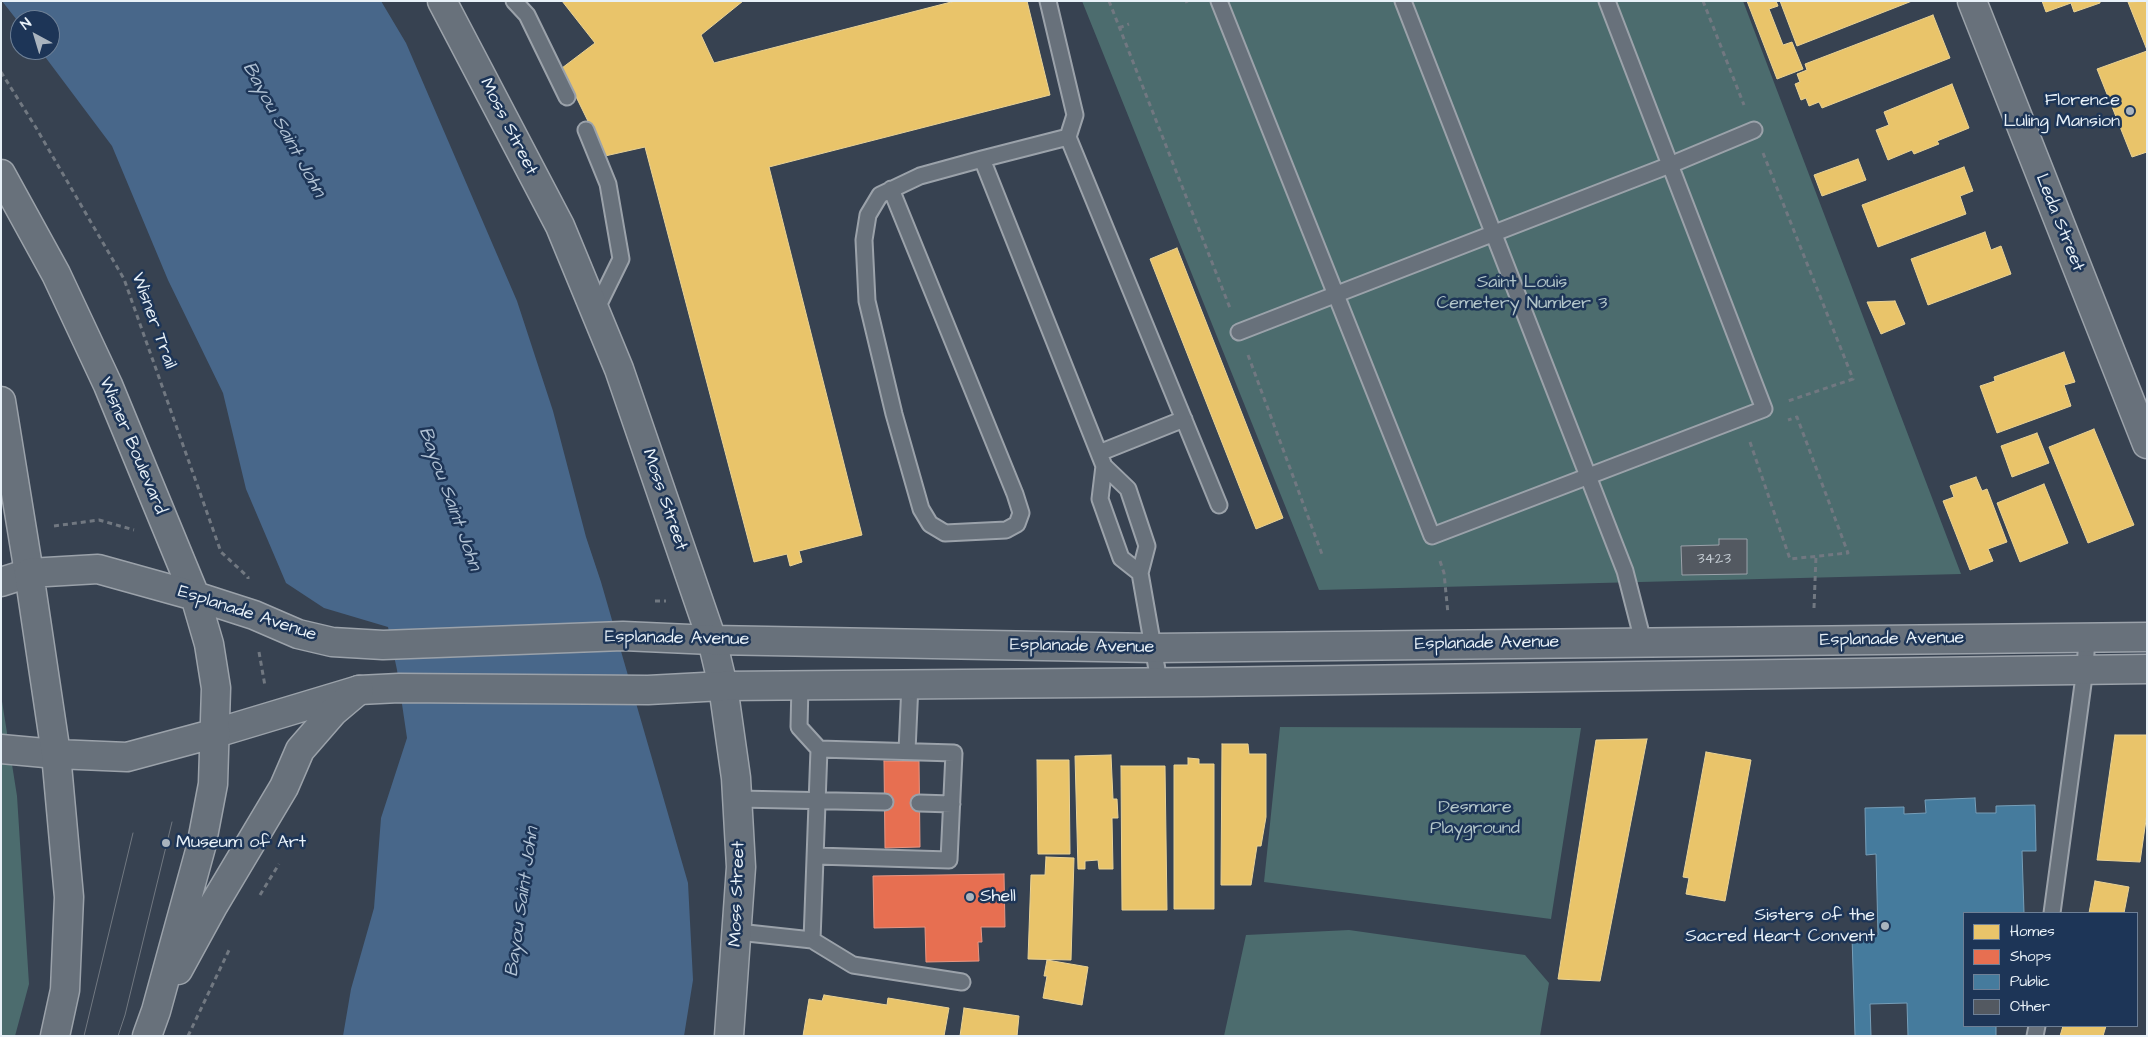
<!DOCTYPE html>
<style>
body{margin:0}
#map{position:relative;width:2148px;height:1037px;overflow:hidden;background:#374251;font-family:"Architects Daughter",sans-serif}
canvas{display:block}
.frame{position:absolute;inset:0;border:2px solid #e8f1f8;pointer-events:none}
.legend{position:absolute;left:1963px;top:912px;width:175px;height:115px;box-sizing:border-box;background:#1d3557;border:1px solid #6e8097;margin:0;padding:6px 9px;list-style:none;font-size:15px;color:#e8f1f8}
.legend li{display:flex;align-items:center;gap:10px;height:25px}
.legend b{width:25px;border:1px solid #6e8097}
.north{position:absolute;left:10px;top:10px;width:50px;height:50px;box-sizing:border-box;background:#1d3557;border:1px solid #6e8097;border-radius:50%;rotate:321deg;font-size:14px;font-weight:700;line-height:20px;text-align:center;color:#e8f1f8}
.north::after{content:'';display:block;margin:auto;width:18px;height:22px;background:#aab4be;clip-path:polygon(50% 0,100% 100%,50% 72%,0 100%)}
</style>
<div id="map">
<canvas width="2148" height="1037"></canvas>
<div class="frame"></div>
<ul class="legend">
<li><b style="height:14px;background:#e9c46a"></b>Homes</li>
<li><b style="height:14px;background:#e76f51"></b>Shops</li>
<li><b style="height:14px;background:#457b9d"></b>Public</li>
<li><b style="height:14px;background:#535961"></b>Other</li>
</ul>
<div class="north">N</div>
</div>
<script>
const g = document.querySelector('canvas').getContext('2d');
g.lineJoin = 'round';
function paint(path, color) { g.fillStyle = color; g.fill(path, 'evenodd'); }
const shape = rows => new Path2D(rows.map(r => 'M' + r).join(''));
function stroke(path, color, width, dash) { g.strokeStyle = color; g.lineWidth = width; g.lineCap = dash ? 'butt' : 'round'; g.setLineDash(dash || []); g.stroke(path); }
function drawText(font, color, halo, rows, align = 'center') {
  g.font = font + ' "Architects Daughter",sans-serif'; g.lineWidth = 5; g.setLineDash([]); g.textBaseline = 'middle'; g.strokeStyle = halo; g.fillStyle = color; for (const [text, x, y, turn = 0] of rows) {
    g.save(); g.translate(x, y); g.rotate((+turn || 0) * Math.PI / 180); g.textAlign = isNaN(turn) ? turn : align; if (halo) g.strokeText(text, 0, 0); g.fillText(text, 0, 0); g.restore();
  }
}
paint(shape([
 [1082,1,1743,1,1961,574,1319,590],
 [1,695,17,796,29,984,15,1036,1,1036],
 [1280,727,1581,728,1551,919,1264,882],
 [1349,930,1525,955,1549,983,1540,1036,1224,1036,1246,935]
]), '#4c6c6e');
paint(shape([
 [2,1,381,1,406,43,517,301,553,411,586,537,601,582,688,883,693,980,684,1036,343,1036,351,989,374,908,381,818,407,738,397,670,388,627,324,608,286,583,246,489,223,393,168,280,112,146,40,50,50,50,50,20,20,20,20,24]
]), '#48678a');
const homes = shape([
 [562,1,743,1,701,35,714,63,955,1,1027,1,1050,95,769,167,862,535,799,551,802,562,790,566,787,554,754,562,645,147,605,156,562,68,595,43,562,1],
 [1747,1,1776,1,1778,6,1769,9,1783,45,1792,42,1803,69,1777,79,1747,1],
 [1780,1,1912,1,1797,46,1780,1],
 [2042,1,2100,1,2100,3,2074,12,2071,3,2046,12,2042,1],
 [2147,1,2147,50,2128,2,2147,1],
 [1933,15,1950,58,1822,108,1819,102,1809,106,1806,98,1801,100,1795,84,1800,82,1797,74,1807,70,1805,64,1933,15],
 [2147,51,2147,152,2132,157,2097,69,2147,51],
 [1952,84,1969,128,1937,141,1939,144,1914,154,1912,150,1888,160,1876,130,1889,125,1884,112,1952,84],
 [1858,159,1866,180,1822,196,1814,175,1858,159],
 [1964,167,1973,191,1960,196,1966,214,1878,247,1862,205,1964,167],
 [1985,232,1991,250,2001,246,2011,274,1928,305,1911,259,1985,232],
 [1177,248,1283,518,1256,529,1150,259,1177,248],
 [1895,301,1905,324,1881,334,1867,302,1895,301],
 [2064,352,2075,382,2064,385,2071,406,1997,433,1980,386,1995,381,1994,377,2064,352],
 [2094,429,2134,525,2088,543,2049,447,2094,429],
 [2037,433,2049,463,2012,477,2001,446,2037,433],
 [1976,477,1982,491,1987,489,2007,542,1988,549,1993,561,1970,570,1943,501,1954,497,1950,486,1976,477],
 [2044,484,2068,543,2020,562,1997,503,2044,484],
 [2115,735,2147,735,2147,813,2140,862,2097,860,2115,735],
 [1647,739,1600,981,1558,979,1596,740,1647,739],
 [1222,744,1248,744,1249,754,1266,754,1266,817,1261,846,1257,846,1251,885,1221,885,1222,744],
 [1706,752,1751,760,1725,901,1686,894,1689,878,1683,877,1706,752],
 [1111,755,1113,799,1117,799,1118,818,1112,818,1113,869,1099,869,1098,860,1085,861,1085,869,1078,869,1075,756,1111,755],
 [1188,758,1199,759,1199,764,1214,764,1214,909,1174,909,1174,765,1188,765,1188,758],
 [1037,760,1069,760,1070,854,1038,854,1037,760],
 [1121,766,1165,766,1167,910,1122,910,1121,766],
 [1046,857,1074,858,1071,960,1028,959,1031,875,1045,875,1046,857],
 [2095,881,2129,887,2124,913,2089,913,2095,881],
 [1047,960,1088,967,1082,1005,1043,998,1047,976,1044,976,1047,960],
 [824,995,887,1005,888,998,949,1008,944,1036,803,1036,809,999,822,1001,824,995],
 [964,1008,1019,1016,1017,1036,960,1036,964,1008],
 [2063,1026,2106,1026,2103,1036,2060,1036,2063,1026]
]);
paint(homes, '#e9c46a');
stroke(homes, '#e9d295', 1);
const shops = shape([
 [884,761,919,761,920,847,885,848,884,761],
 [1004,874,1005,927,981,927,982,942,978,942,979,961,926,962,925,927,874,928,873,876,1004,874]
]);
paint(shops, '#e76f51');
stroke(shops, '#e79683', 1);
const public = shape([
 [1975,798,1976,813,1996,813,1996,806,2035,805,2036,851,2022,851,2024,913,1964,913,1964,1026,1996,1026,1996,1036,1908,1036,1907,1003,1870,1004,1871,1036,1855,1036,1852,936,1878,935,1876,854,1866,855,1865,808,1904,807,1904,814,1926,813,1925,800,1975,798]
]);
paint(public, '#457b9d');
stroke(public, '#769eb8', 1);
const building = shape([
 [1719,539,1747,539,1747,574,1682,575,1681,546,1719,545,1719,539]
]);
paint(building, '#535961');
stroke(building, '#9ba2aa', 1);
const service = shape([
 [514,1,527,15,567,97],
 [1048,1,1075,115,1068,137,982,159,1104,466,1128,489,1147,546,1140,573,1159,681],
 [1219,1,1432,536,1764,409,1607,1],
 [1403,1,1625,571,1643,641],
 [586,130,608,184,621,259,595,312],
 [1068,137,1219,505],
 [891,189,1015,494,1021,513,1017,524,1006,530,945,533,930,524,921,509,894,414,867,301,864,240,868,215,880,195,920,176,982,159],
 [1239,332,1670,165,1754,130],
 [1099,453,1184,419],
 [1104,466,1100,499,1121,558,1140,573],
 [800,685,799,727,819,749],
 [907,751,910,684],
 [738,799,885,802],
 [919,803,952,804],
 [2052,913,2085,669,2087,637],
 [738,932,812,940,853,965,962,982],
 [812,940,819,749,954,753,949,860,816,856],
 [2035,1036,2037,1026]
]);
const minor = shape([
 [442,1,560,226,619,369,712,640,723,686,736,778,741,867,729,1036],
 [1972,1,2147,444],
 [1,582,29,573],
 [1,749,56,754]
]);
const tertiary = shape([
 [1,174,56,274,108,385,195,596,254,615,298,634,332,642,383,645,623,636,712,640,1154,648,2147,637],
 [1,401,29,573],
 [216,733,359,690,399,688,648,690,723,686,1202,682,2147,669]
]);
const secondary = shape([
 [56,754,127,757,216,733],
 [178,970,213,906,284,787,300,750,333,712,359,690],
 [55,1036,65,990,69,897,56,754,29,573,98,569,195,596,209,644,216,688,213,784,201,847,156,1011,147,1036]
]);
stroke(service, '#9ba2aa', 19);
stroke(minor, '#9ba2aa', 31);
stroke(tertiary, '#9ba2aa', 31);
stroke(secondary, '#9ba2aa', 31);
stroke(shape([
 [1109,1,1230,308],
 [1703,1,1744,105],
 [1185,2,1188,1],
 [1119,28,1129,24],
 [1,72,35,126,124,279,221,552,248,577,248,579],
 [1763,153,1853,379,1788,401],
 [1248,355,1323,557],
 [1750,442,1790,559,1848,553,1797,417,1788,420],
 [54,526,99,520,134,530],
 [1440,561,1444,573,1448,614],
 [655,601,666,601],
 [1814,608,1816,556],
 [259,652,265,686],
 [260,895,279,864],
 [188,1036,230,948]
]), '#717881', 3, [5, 4]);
stroke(service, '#68717b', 15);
stroke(minor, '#68717b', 28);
stroke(tertiary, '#68717b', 28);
stroke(secondary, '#68717b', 28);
stroke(shape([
 [84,1036,133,833],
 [118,1036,125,1015,172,822]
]), '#717881', 1);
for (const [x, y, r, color] of [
 [2130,111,5,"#aab4be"],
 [166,843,5,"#aab4be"],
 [970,897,5,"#aab4be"],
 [1885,926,5,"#aab4be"]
]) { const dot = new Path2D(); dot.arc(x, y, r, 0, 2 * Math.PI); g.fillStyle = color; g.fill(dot); stroke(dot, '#1d3557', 2); }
drawText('15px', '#c3cbd2', null, [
 ["3423",1714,560]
]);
drawText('18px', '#e8f1f8', '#1d3557', [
 ["Florence",2120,101],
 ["Luling Mansion",2120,122],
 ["Museum of Art",176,843,"left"],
 ["Shell",980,897,"left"],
 ["Sisters of the",1875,916],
 ["Sacred Heart Convent",1875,937]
], 'right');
drawText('18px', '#e8f1f8', '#1d3557', [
 ["Moss Street",508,127,63],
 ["Leda Street",2059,223,68],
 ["Wisner Trail",153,321,70],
 ["Wisner Boulevard",132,446,67],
 ["Moss Street",664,500,71],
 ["Esplanade Avenue",247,614,18],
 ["Esplanade Avenue",677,639,1],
 ["Esplanade Avenue",1892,640,-1],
 ["Esplanade Avenue",1487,644,-1],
 ["Esplanade Avenue",1082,647,1],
 ["Moss Street",738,894,-88]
]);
drawText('18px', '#b2c5c9', '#1d3557', [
 ["Saint Louis",1522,283],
 ["Cemetery Number 3",1522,304],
 ["Desmare",1475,808],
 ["Playground",1475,829]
]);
drawText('italic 19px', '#b1c2d4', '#1d3557', [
 ["Bayou Saint John",283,130,61],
 ["Bayou Saint John",449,499,70],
 ["Bayou Saint John",523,902,-82]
]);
</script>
